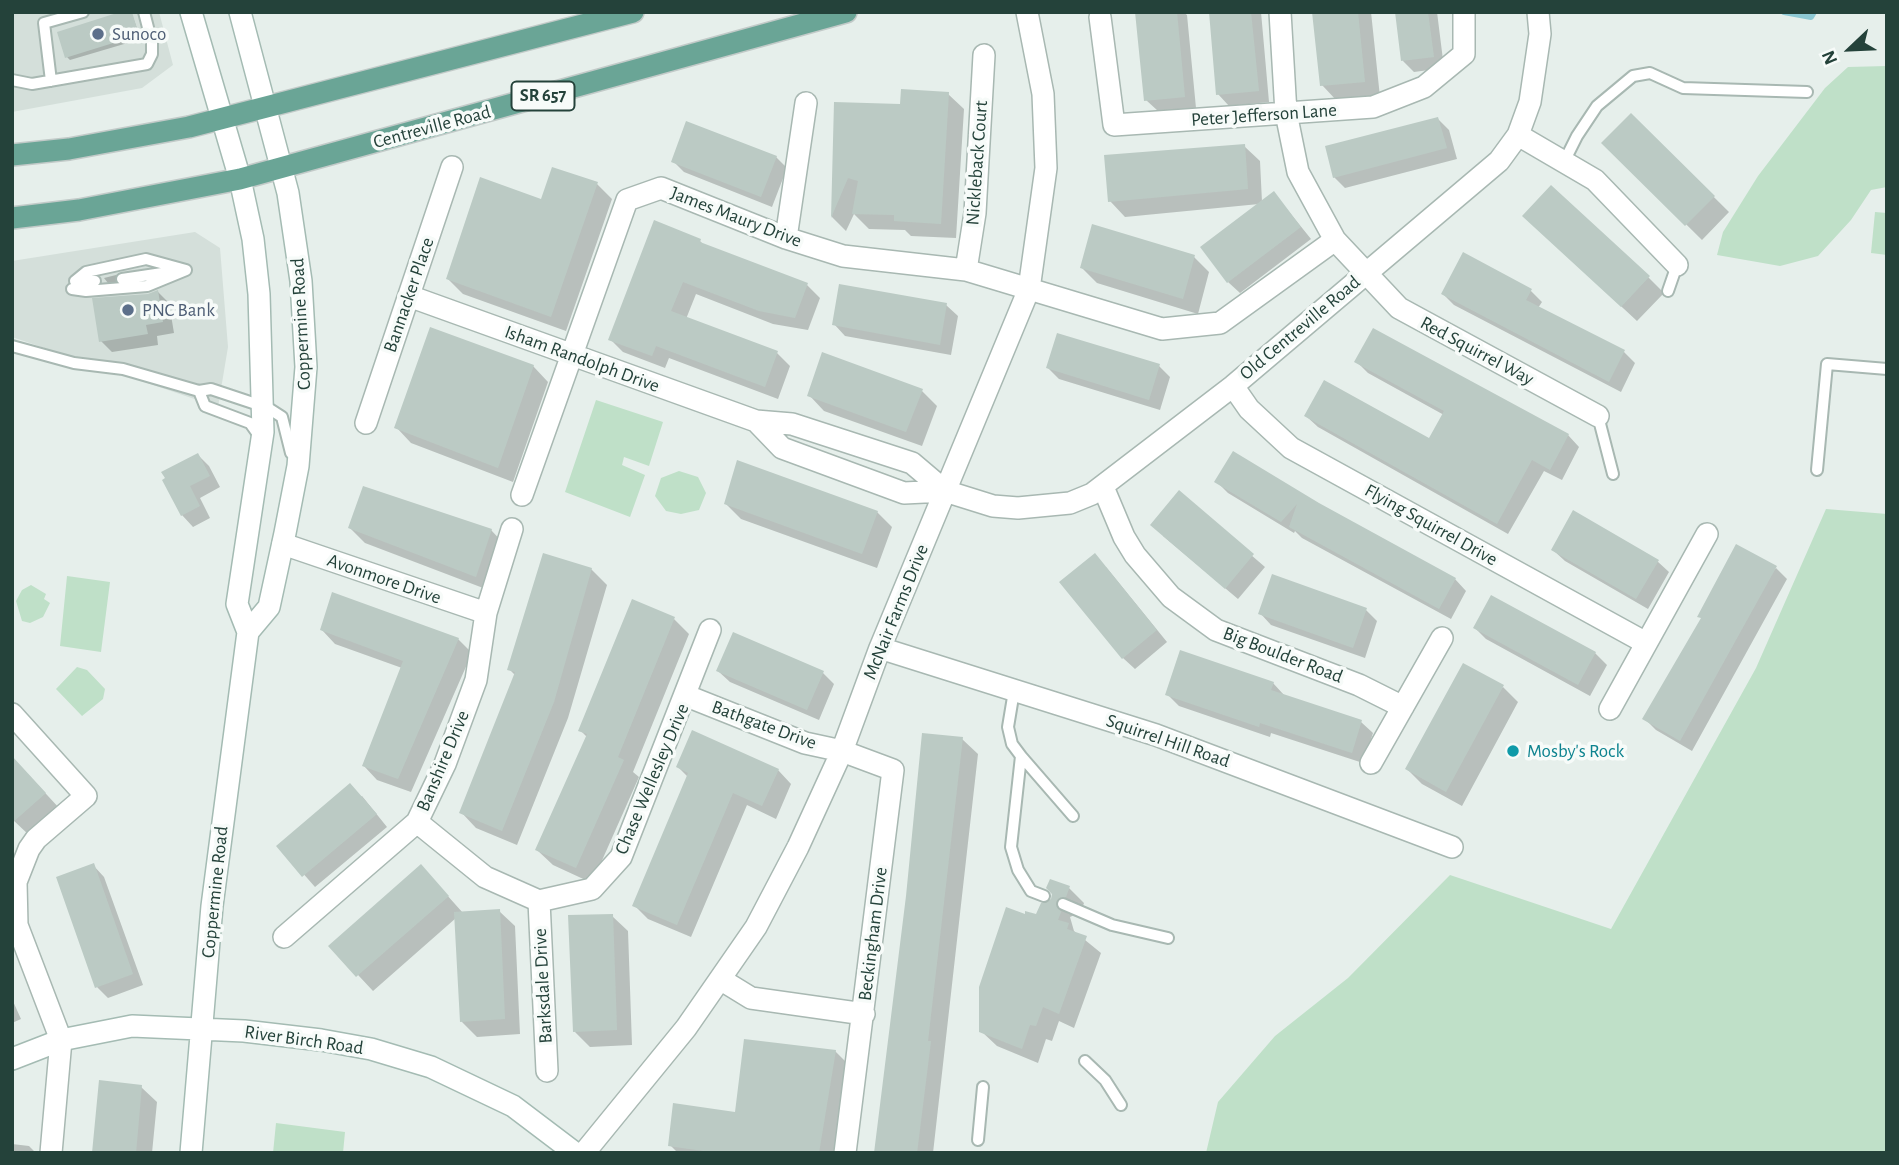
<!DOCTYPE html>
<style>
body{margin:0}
#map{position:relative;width:1899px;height:1165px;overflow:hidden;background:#e6efeb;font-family:"Alegreya Sans",sans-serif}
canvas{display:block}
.frame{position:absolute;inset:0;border:14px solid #24423a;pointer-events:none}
.north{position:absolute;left:1815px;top:14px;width:70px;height:70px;-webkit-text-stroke:5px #f7fbf9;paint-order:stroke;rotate:247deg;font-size:19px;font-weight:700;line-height:28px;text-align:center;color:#24423a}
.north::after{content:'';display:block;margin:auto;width:24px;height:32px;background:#24423a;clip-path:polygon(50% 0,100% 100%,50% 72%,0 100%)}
</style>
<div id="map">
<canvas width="1899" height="1165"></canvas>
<div class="frame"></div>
<div class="north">N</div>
</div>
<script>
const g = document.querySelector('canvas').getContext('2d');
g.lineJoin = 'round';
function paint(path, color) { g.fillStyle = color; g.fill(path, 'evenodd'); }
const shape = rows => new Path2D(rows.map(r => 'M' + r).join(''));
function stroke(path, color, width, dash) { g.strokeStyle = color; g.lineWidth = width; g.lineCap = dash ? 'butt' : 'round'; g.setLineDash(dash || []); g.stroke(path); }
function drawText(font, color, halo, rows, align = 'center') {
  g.font = font + ' "Alegreya Sans",sans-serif'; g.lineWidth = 7; g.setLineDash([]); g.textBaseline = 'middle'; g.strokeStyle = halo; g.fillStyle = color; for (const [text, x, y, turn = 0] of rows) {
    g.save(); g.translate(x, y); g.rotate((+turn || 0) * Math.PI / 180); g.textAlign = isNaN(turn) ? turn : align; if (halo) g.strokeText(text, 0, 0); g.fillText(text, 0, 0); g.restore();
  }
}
paint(shape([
 [12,12,159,12,173,65,142,88,12,112],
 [195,232,220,248,228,347,218,407,12,337,12,261]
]), '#d4dfda');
paint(shape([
 [1887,66,1887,187,1871,190,1851,220,1818,256,1780,266,1717,255,1723,232,1758,176,1825,88,1848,67],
 [1875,212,1887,213,1887,255,1871,253],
 [596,400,663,422,649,466,624,457,622,465,645,475,630,517,565,492],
 [679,471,698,477,706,493,699,510,681,514,666,511,655,496,661,478],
 [1826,509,1887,514,1887,1153,1206,1153,1218,1102,1275,1036,1348,978,1450,875,1611,929,1756,668],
 [67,576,110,582,101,652,60,646],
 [31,585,46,594,44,599,50,603,43,617,30,623,22,621,16,601,22,590],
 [77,667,87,670,105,689,103,699,82,716,56,689],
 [276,1123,345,1132,343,1153,273,1153]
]), '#bfe0c8');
paint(shape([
 [131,12,141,39,70,60,67,57],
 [1137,12,1183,12,1187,15,1196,108,1158,111,1146,100],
 [1210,12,1261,12,1269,102,1229,106,1218,94],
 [1314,12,1371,12,1380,97,1337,101,1322,85],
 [1397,12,1437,12,1444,68,1414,72,1403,61],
 [948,94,964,109,956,238,911,236,905,230,869,229,854,214,846,231,832,217,835,104,902,106],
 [1631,115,1729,212,1702,240,1604,143],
 [1438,119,1449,130,1457,159,1345,188,1334,177],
 [1244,146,1260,161,1262,202,1274,193,1311,239,1240,293,1228,282,1259,204,1125,217,1110,201],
 [776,157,787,168,772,207,684,172,673,161],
 [597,184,612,199,566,331,463,294,448,279],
 [1540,231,1648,277,1664,293,1637,321],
 [700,241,705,246,807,285,820,298,808,330,773,324,696,294,686,319,777,353,790,366,778,399,669,358,665,368,623,352,610,339],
 [1194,257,1209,272,1198,314,1097,283,1082,268],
 [116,275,117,283,108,283,104,278],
 [1530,290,1542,302,1538,308,1624,352,1635,363,1621,392,1454,305,1443,294],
 [158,292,169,303,174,333,157,336,158,345,112,352,101,341,148,296],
 [946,305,958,316,951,355,845,336,834,324],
 [1356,361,1568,435,1579,447,1562,480,1544,471,1508,534,1318,427,1306,416,1430,441,1444,415,1368,373],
 [533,366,548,382,513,482,411,443,396,427],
 [1159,366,1170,377,1160,410,1059,379,1048,368],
 [922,391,937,406,922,446,824,411,809,395],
 [198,455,209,466,220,487,200,498,210,518,193,527,182,515],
 [1217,482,1318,505,1455,579,1466,591,1451,619,1302,538,1295,531,1294,533,1228,493],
 [1179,493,1265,567,1238,599,1163,536],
 [725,503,877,512,892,527,877,568,741,519],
 [350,528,491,530,506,546,491,591,365,543],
 [1553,550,1657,561,1669,572,1648,609,1565,561],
 [1106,567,1167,642,1135,669,1123,658],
 [1776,568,1787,579,1692,751,1656,730,1644,718],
 [591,569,607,585,568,718,517,845,476,828,461,812,515,675,509,669],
 [333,595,458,639,472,653,411,792,377,780,364,766,402,668,335,644,322,630],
 [1366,610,1377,621,1365,658,1271,625,1260,613],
 [674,619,689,634,633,772,639,777,592,883,553,865,537,850,587,737,580,730],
 [1475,628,1595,653,1607,665,1590,696,1486,639],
 [718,671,823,673,834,684,819,720,730,682],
 [1273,683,1284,695,1361,722,1373,733,1363,763,1271,733,1270,737,1179,706,1167,694],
 [1503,687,1518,702,1462,806,1422,784,1407,769],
 [962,739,978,754,933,1153,876,1153,908,896],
 [12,757,60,809,30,836,12,819],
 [678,767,778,770,791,784,776,819,747,805,691,937,648,919,634,905,688,777],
 [362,796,387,827,315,887,279,846],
 [93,865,104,877,143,985,108,998,97,987],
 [421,866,463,913,499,911,515,926,520,1034,477,1037,462,1022,456,918,373,991,331,946],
 [1069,888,1084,903,1081,912,1070,917,1074,931,1101,953,1074,1028,1059,1021,1052,1041,1046,1039,1038,1063,997,1046,981,1031,1026,917,1037,917],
 [612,916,628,931,632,1045,590,1047,575,1032],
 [12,999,21,1019,12,1023],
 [835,1051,849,1065,835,1153,678,1153,670,1145,737,1113],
 [141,1087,157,1102,152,1153,93,1153],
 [12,1144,29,1146,36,1153,12,1153]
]), '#0003');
stroke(shape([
 [1784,12,1811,17,1814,12]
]), '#8ec9d4', 6);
paint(shape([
 [120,12,132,12,139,35,65,58,57,32],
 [1135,12,1177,12,1185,97,1144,101],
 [1209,12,1251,12,1259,91,1216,95],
 [1312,12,1358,12,1365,82,1320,86],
 [1395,12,1428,12,1434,57,1401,61],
 [901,89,949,92,941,224,894,221,894,215,852,214,858,181,848,178,831,218,834,102,900,104],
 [1631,113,1715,196,1685,226,1601,143],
 [1438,117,1447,148,1333,178,1325,146],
 [686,121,777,156,761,197,671,162],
 [1245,144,1248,189,1108,202,1104,155],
 [552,167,598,182,551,317,446,279,480,177,541,199],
 [1551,185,1650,276,1621,307,1522,216],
 [1274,191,1301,227,1227,283,1200,247],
 [654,220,701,239,700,242,808,283,795,318,759,311,683,282,671,311,778,351,765,387,656,346,652,356,608,340],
 [1092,224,1195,255,1183,299,1080,268],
 [1463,252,1532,289,1526,300,1625,350,1609,382,1441,294],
 [839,284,947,303,940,345,832,325],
 [158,290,163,322,146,325,148,334,99,342,92,298,148,294],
 [430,327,534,365,498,468,394,428],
 [1373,328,1569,434,1550,470,1532,460,1497,524,1304,416,1324,380,1429,438,1444,411,1354,362],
 [1057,333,1160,364,1149,400,1046,368],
 [822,352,923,389,906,432,807,396],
 [1233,451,1319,503,1456,578,1439,609,1289,527,1297,504,1281,522,1214,482],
 [198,453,210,476,190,486,200,506,181,516,162,480,165,478,161,472],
 [737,460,878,511,862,554,724,504],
 [363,486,492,529,476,577,348,528],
 [1179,490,1254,554,1225,589,1150,525],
 [1573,510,1659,560,1636,599,1551,550],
 [1736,544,1777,566,1680,741,1642,719,1701,618,1697,617],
 [543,553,592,568,554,702,502,831,459,813,515,672,507,670],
 [1095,553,1157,630,1122,659,1059,582],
 [1272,574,1367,608,1353,648,1258,614],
 [332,592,459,638,398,779,362,766,403,661,320,630],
 [1491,595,1596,652,1578,685,1473,628],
 [632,599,675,617,618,757,624,760,576,868,535,850,587,734,578,731],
 [733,632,824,671,807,710,716,671],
 [1180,650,1274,682,1271,690,1362,720,1352,753,1260,723,1259,727,1165,695],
 [1463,663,1504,685,1446,792,1405,769],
 [692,730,779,769,762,806,733,793,677,925,632,906,688,773,676,767],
 [922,733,963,737,928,1041,931,1041,917,1153,874,1153,906,896],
 [12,756,46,793,12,823],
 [350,783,377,814,302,877,276,846],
 [94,863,133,974,95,988,56,877],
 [421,864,449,896,356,977,328,946],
 [1050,879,1070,886,1066,897,1056,902,1061,912,1058,920,1069,923,1067,929,1087,936,1059,1014,1043,1007,1036,1026,1030,1025,1022,1049,979,1032,979,987,1006,907,1025,914,1025,911,1036,914,1041,903,1051,899,1052,894,1046,888],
 [500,909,505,1019,460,1022,454,912],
 [613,914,617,1030,573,1032,568,915],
 [744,1039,836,1050,819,1153,718,1153,668,1146,673,1103,735,1112],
 [99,1080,142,1085,136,1153,92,1153]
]), '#bbcac4');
const lane = shape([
 [12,80,32,84,147,64,152,54,152,43,144,12],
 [51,81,44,23,83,12],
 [1564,162,1577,136,1597,106,1633,76,1650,73,1683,88,1807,92],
 [122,279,169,272],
 [75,281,86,272,146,259,186,270],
 [75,281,95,281],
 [72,289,86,291,147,286,186,270],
 [1668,291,1677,265],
 [12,346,74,363,123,369,199,391,211,389,268,408,282,417,291,453],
 [199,391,205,406,250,423,260,437],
 [1598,416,1613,474],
 [1817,470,1827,364,1887,369],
 [1014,691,1008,727,1012,744,1021,756,1011,847,1018,870,1031,891,1044,896],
 [1021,756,1073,816],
 [1063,904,1112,925,1168,938],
 [1085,1061,1105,1080,1121,1105],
 [978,1140,983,1087]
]);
const street = shape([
 [1280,12,1286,113,1298,172,1335,240,1399,308,1598,416],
 [1100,17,1114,125,1373,107,1424,87,1464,54,1464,12],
 [1518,135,1595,180,1677,265],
 [786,238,806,103],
 [966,270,975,213,984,55],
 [409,296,756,421],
 [1233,386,1249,409,1291,448,1646,643],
 [366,423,452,167],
 [1103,487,1124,537,1135,555,1171,597,1216,630,1359,685,1403,707],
 [945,491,912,463,792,424,756,421,782,448,904,493,945,491,993,506,1018,508,1070,503,1092,494,1233,386,1499,161,1518,135,1530,102,1540,34,1538,12],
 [522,495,627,200,661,188,786,238,843,256,966,270,1162,329,1220,323,1335,240],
 [283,544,486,613],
 [880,648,1156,735,1452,847],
 [687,696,805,743,842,751,893,770,845,1153],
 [1610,709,1707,534],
 [12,714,86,796,36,839,29,849,16,882,17,925,61,1040,51,1153],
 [1371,763,1442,638],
 [417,822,485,877,539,901,592,889,621,857,710,630],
 [539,901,547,1071],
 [284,937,417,822,445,764,476,680,486,613,512,529],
 [720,979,751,998,864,1014],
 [584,1153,686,1028,720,979,756,927,798,847,842,751,880,648,1029,289,1046,168,1043,94,1027,12]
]);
const secondary = shape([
 [240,12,288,193,301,281,306,367,298,466,285,533,269,607,248,632],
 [12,1059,61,1040,132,1026,244,1031,321,1040,371,1049,431,1067,513,1106,575,1153],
 [191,1153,212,906,248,632,237,604,263,432,259,294,253,239,240,179,191,12]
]);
const primary = shape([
 [12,155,69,149,189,127,633,12],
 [12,218,79,210,240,179,846,12]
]);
stroke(lane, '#a8b8b2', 14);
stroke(street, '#a8b8b2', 24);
stroke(secondary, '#a4bbb3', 24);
stroke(primary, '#c2cac8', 24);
stroke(lane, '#fff', 10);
stroke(street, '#fff', 21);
stroke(secondary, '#fff', 21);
stroke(primary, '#6aa596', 21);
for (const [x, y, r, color] of [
 [98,34,7,"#5c6f8a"],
 [128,310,7,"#5c6f8a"],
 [1513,751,7,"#0f9aa8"]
]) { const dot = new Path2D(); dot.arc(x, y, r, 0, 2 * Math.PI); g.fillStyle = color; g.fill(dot); stroke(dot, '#f7fbf9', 2.5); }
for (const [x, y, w] of [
 [543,96,63]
]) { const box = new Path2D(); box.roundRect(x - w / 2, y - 14.5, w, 29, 5); g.fillStyle = '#f7fbf9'; g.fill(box); stroke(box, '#24423a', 2); }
drawText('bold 18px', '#24423a', null, [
 ["SR 657",543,96]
]);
drawText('19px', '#4e5e75', '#f7fbf9', [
 ["Sunoco",112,34],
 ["PNC Bank",142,310]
], 'left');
drawText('19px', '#24423a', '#f7fbf9', [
 ["Peter Jefferson Lane",1264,115,-4],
 ["Centreville Road",432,127,-15],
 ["Nickleback Court",977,163,-86],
 ["James Maury Drive",736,217,21],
 ["Bannacker Place",409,295,-71],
 ["Coppermine Road",301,324,-93],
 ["Old Centreville Road",1300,328,-40],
 ["Red Squirrel Way",1477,351,28],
 ["Isham Randolph Drive",582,359,20],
 ["Flying Squirrel Drive",1431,525,29],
 ["Avonmore Drive",384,579,19],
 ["McNair Farms Drive",896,612,-68],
 ["Big Boulder Road",1283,655,21],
 ["Bathgate Drive",764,725,20],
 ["Squirrel Hill Road",1168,741,19],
 ["Banshire Drive",443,761,-67],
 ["Chase Wellesley Drive",652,779,-67],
 ["Coppermine Road",215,892,-84],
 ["Beckingham Drive",873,934,-83],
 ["Barksdale Drive",543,986,-93],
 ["River Birch Road",304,1040,8]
]);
drawText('19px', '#0d838f', '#f7fbf9', [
 ["Mosby's Rock",1527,751]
], 'left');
</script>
